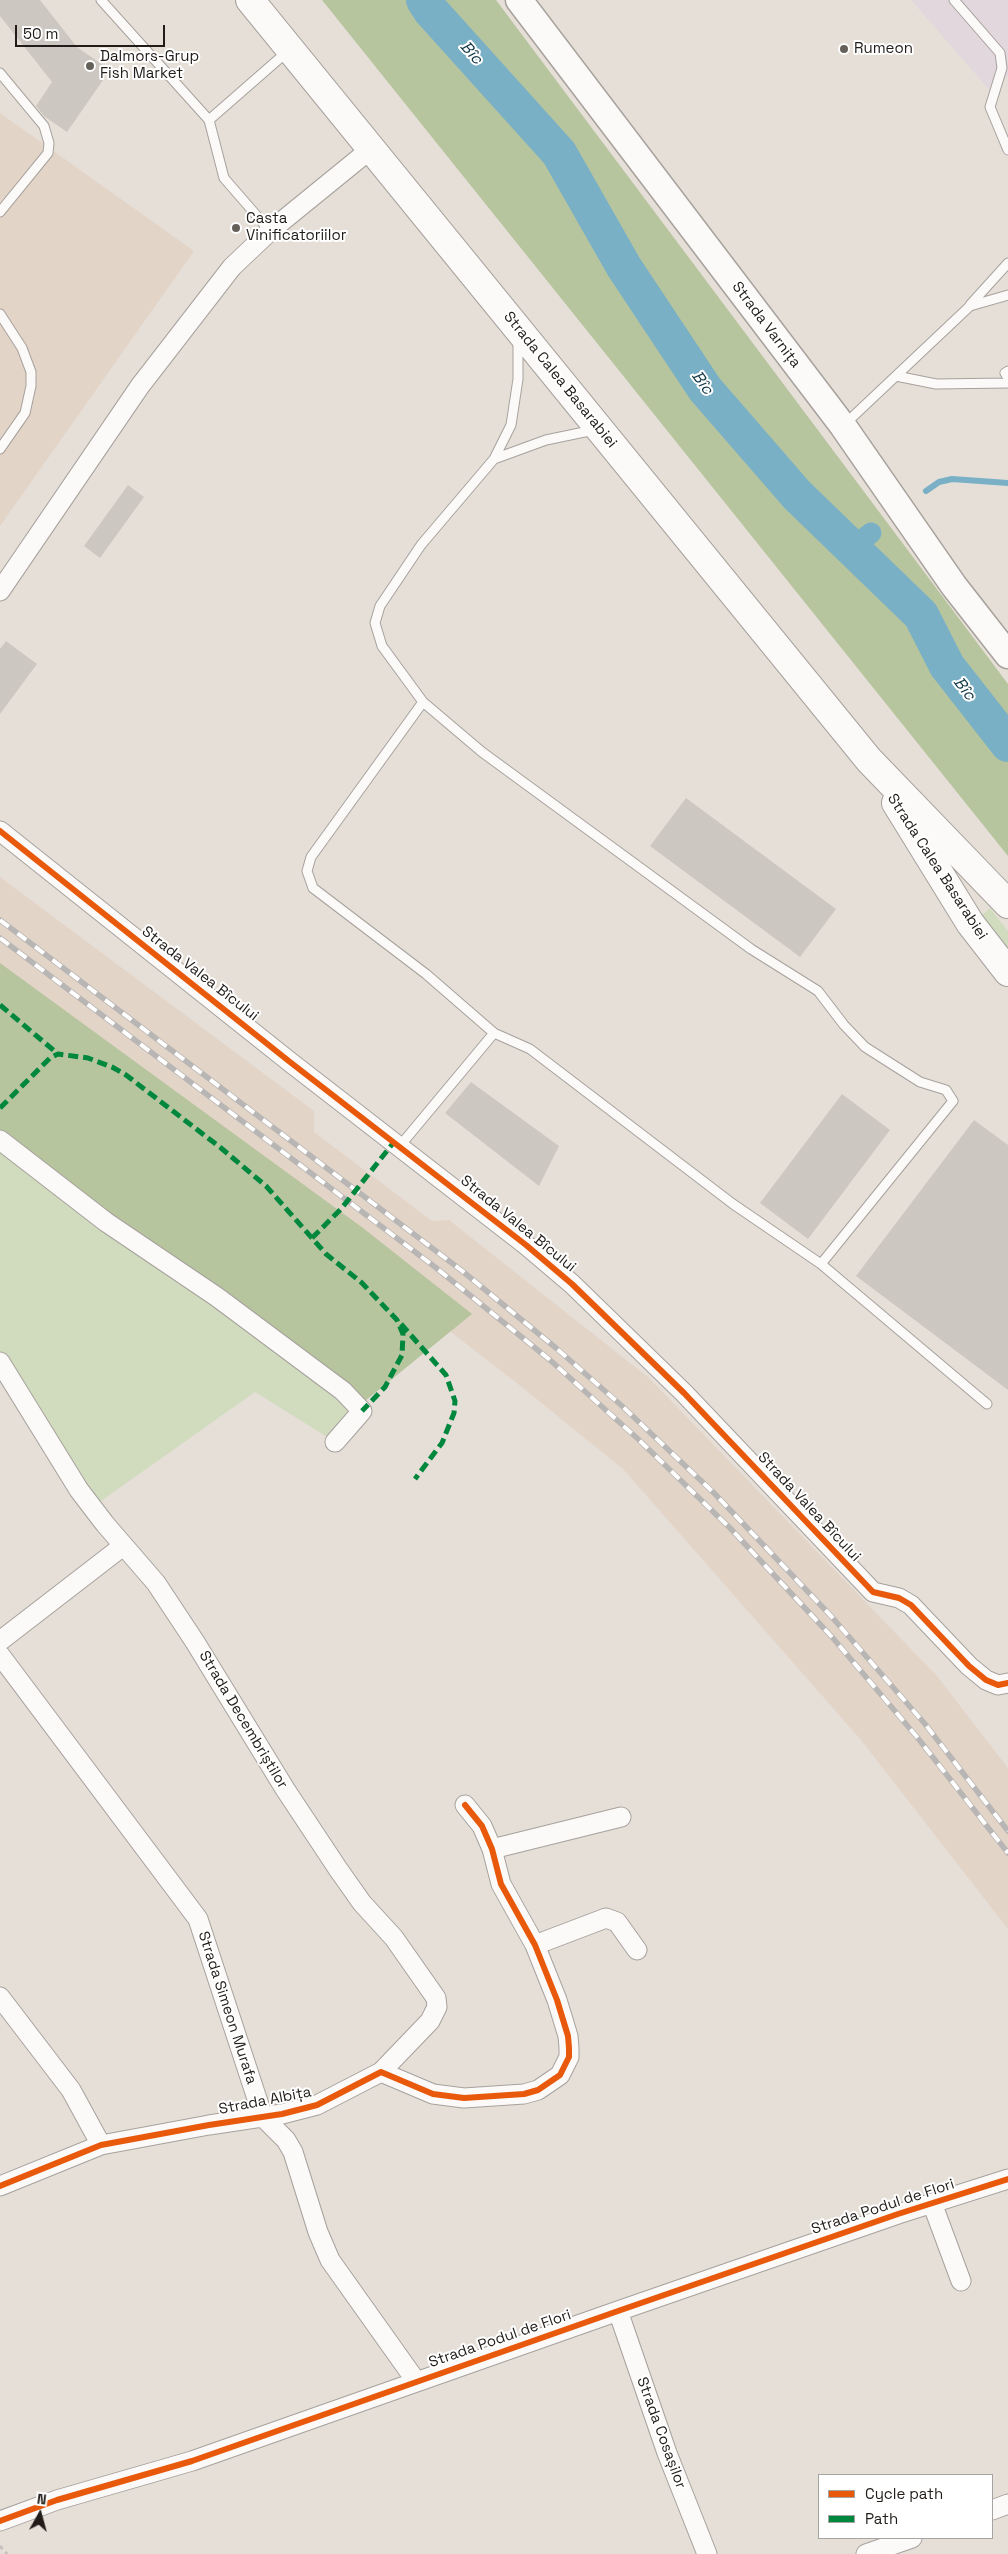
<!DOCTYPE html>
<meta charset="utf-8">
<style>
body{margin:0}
#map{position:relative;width:1008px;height:2554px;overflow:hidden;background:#e6dfd8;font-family:"Space Grotesk",sans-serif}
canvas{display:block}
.legend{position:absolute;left:818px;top:2474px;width:175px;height:65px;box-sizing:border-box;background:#fff;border:1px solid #a6a4a3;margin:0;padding:6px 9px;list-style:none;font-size:15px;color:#211c18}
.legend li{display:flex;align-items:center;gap:10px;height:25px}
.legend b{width:25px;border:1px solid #a6a4a3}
.north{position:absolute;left:15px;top:2489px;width:50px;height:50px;-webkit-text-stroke:4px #fff;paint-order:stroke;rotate:7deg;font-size:14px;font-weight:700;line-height:20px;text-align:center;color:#211c18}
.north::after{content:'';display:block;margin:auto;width:18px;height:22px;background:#211c18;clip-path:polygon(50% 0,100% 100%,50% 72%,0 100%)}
.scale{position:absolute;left:15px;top:25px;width:150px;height:22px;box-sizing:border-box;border:2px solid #211c18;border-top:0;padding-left:6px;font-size:15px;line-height:18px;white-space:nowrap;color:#211c18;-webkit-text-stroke:4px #fff;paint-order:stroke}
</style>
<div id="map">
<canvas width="1008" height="2554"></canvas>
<ul class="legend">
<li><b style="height:6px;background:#e8590c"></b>Cycle path</li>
<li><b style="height:6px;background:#00873e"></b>Path</li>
</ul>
<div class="north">N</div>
<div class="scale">50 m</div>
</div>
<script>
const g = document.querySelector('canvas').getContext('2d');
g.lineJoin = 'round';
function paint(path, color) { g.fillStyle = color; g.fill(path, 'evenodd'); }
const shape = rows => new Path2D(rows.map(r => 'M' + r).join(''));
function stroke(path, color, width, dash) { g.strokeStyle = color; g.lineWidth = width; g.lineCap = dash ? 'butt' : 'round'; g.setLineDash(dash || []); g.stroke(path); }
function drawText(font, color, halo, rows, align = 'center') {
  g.font = font + ' "Space Grotesk",sans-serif'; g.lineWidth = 4; g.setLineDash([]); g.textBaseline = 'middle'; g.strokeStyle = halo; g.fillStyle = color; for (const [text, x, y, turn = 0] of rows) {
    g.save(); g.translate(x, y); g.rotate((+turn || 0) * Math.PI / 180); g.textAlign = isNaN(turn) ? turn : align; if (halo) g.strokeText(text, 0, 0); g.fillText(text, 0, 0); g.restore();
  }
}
paint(shape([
 [0,113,194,251,0,526],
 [0,877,314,1111,314,1132,432,1221,449,1220,649,1378,937,1676,1008,1768,1008,1929,861,1740,623,1469,518,1384,59,1029,0,987]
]), '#e3d4c8');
paint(shape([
 [911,0,1008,0,1008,76,991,92]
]), '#e3d7de');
paint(shape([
 [990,908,1008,931,1008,950,981,916],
 [0,1144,348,1402,350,1414,332,1440,255,1392,94,1506,0,1356]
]), '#d1dcbf');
paint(shape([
 [322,0,496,0,1008,684,1008,856],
 [0,963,363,1228,472,1314,365,1401,0,1133]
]), '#b7c59f');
stroke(shape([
 [926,491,939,482,952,479,1008,483]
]), '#79b0c5', 6);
stroke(shape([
 [853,547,871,533]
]), '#79b0c5', 21);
stroke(shape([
 [424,0,431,11,559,153,624,267,705,389,797,495,921,615,947,666,1008,744]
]), '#79b0c5', 36);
paint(shape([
 [0,0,40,0,77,47,110,70,67,132,44,116,36,106,52,82,0,16],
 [128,485,144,497,100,558,84,546],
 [6,641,37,664,0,714,0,649],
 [686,798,836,909,800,957,650,846],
 [471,1082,559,1146,539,1186,445,1113],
 [842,1094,890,1130,808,1239,760,1203],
 [974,1120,1008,1145,1008,1390,856,1276]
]), '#cdc7c2');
const lane = shape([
 [101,0,209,120,224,178,270,231],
 [954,0,1000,53,1002,68,990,107,1008,150],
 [0,73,44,126,49,143,48,153,0,212],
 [209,120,288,51],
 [970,305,1008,263],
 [0,314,22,348,31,372,31,386,25,413,0,449],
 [518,341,518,379,511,425,494,459,421,545,380,606,375,623,382,646,423,702,482,752,751,949,818,991,844,1025,865,1047,920,1082,946,1090,953,1101,821,1264],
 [1008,371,1005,373,1008,378],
 [896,376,936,384,1008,383],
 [845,424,970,306,1008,295],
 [494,459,546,440,594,430],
 [423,702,311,857,307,871,313,888,426,974,494,1033,530,1049,733,1204,821,1264,987,1404],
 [399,1147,494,1033]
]);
const street = shape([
 [0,591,140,386,232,267,270,231,372,148],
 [0,831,290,1062,526,1245,572,1284,684,1393,873,1592,899,1598,911,1605,969,1666,986,1680,998,1685,1008,1683],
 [0,1140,106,1222,217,1297,343,1391,362,1411,335,1442],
 [0,1362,79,1490,105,1524,156,1583,195,1642,285,1789,338,1869,362,1903,394,1938,436,1998,437,2007,430,2021,381,2072],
 [0,1641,123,1546],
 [0,1655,198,1919,263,2117,286,2140,293,2152,318,2232,330,2260,416,2381],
 [492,1849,621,1817],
 [535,1945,606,1918,617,1922,637,1950],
 [0,1997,71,2090,101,2145],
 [0,2186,101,2145,209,2125,282,2114,317,2105,381,2072,433,2094,464,2098,524,2094,538,2090,560,2075,569,2057,569,2048,568,2036,557,2000,535,1945,501,1884,492,1849,482,1826,465,1805],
 [932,2203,961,2281],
 [618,2311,667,2453,707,2554],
 [992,2510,1008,2504],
 [0,2521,57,2500,192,2461,618,2311,898,2214,1008,2179],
 [866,2554,912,2538]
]);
const secondary = shape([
 [519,0,843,426,954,586,1008,655]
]);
const primary = shape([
 [250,0,869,760,1008,904],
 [896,803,970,923,1008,972]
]);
stroke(lane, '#a7a19c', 11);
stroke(street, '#a7a19c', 21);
stroke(secondary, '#a7a19c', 29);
stroke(primary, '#a7a19c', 30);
stroke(shape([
 [0,2546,7,2554]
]), '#c4c1bf', 3, [4, 4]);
stroke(lane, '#fbfaf9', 9);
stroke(street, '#fbfaf9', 19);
stroke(secondary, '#fbfaf9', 26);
stroke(primary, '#fbfaf9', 28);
const rail = shape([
 [0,920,461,1270,556,1348,622,1406,714,1493,831,1616,925,1724,1008,1831],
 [0,938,435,1267,550,1360,638,1439,730,1528,832,1637,917,1737,1008,1853]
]);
stroke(rail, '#b8b6b5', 5.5);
stroke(rail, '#fff', 4, [11]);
stroke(shape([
 [0,1005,58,1054],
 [0,1108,50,1058,58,1054,88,1058,112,1067,126,1075,221,1148,266,1186,326,1254,362,1283,397,1320,403,1334,402,1355,385,1387,362,1411],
 [312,1238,341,1209,394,1142],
 [401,1324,446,1375,455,1401,454,1413,442,1443,415,1479]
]), '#00873e', 5, [10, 5]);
stroke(shape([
 [0,831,290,1062,526,1245,572,1284,684,1393,873,1592,899,1598,911,1605,969,1666,986,1680,998,1685,1008,1683],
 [0,2186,101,2145,209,2125,282,2114,317,2105,381,2072,433,2094,464,2098,524,2094,538,2090,560,2075,569,2057,569,2048,568,2036,557,2000,535,1945,501,1884,492,1849,482,1826,465,1805],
 [0,2521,57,2500,192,2461,618,2311,898,2214,1008,2179]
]), '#e8590c', 6);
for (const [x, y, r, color] of [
 [844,49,5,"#66605b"],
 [90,66,5,"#66605b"],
 [236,228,5,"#66605b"]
]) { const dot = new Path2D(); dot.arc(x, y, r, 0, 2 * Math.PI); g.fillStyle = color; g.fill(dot); stroke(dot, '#fff', 2); }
drawText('15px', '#211c18', '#fff', [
 ["Rumeon",854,49],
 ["Dalmors-Grup",100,57],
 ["Fish Market",100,74],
 ["Casta",246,219],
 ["Vinificatoriilor",246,236]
], 'left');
drawText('15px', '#211c18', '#fff', [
 ["Strada Varnița",766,325,53],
 ["Strada Calea Basarabiei",560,380,51],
 ["Strada Calea Basarabiei",937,867,57],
 ["Strada Valea Bîcului",200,974,38],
 ["Strada Valea Bîcului",518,1224,39],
 ["Strada Valea Bîcului",809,1507,47],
 ["Strada Decembriștilor",243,1720,59],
 ["Strada Simeon Murafa",227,2008,72],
 ["Strada Albița",265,2101,-11],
 ["Strada Podul de Flori",883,2207,-18],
 ["Strada Podul de Flori",500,2339,-19],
 ["Strada Cosașilor",661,2433,70]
]);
drawText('italic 16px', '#123847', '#fff', [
 ["Bîc",471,53,48],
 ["Bîc",702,383,54],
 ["Bîc",964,689,52]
]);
</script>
